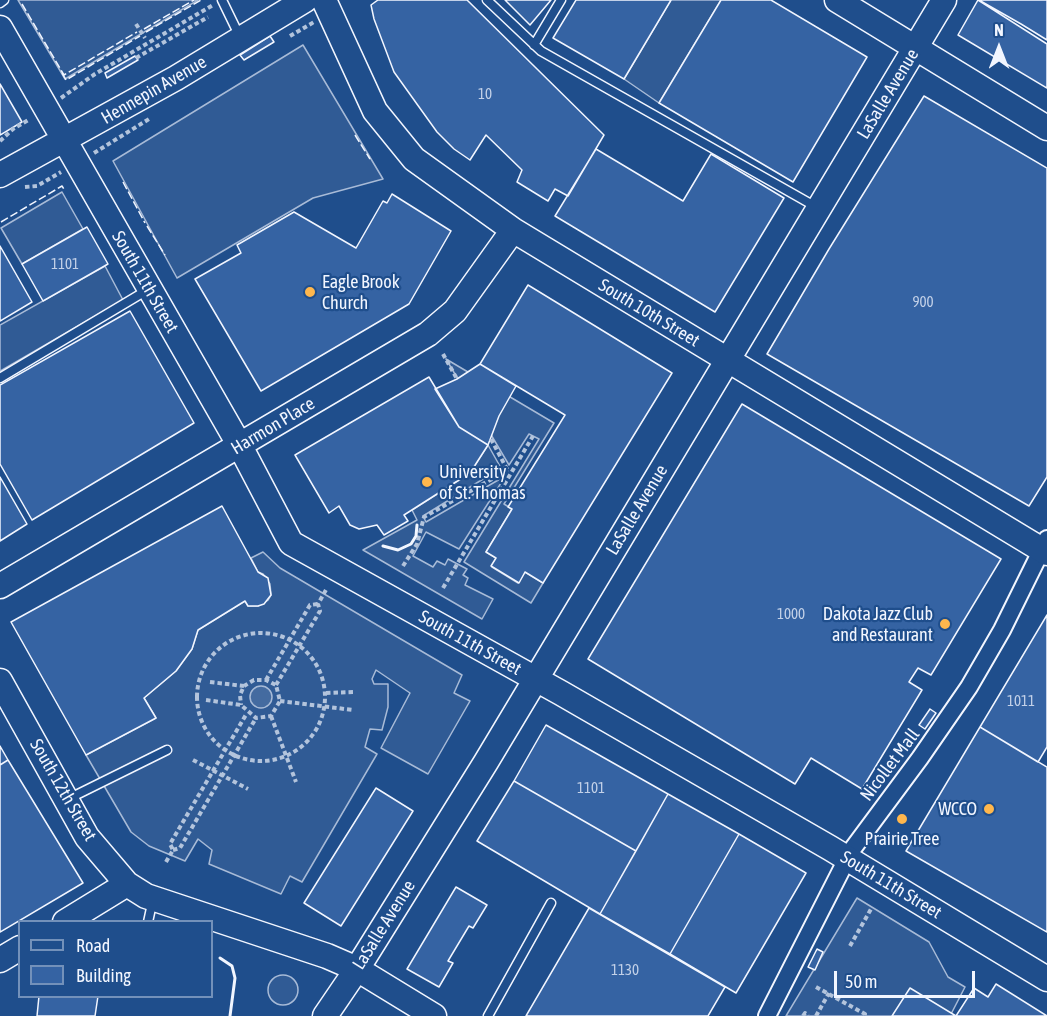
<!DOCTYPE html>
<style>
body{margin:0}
#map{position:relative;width:1047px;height:1016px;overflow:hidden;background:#1f4e8c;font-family:"Asap Condensed",sans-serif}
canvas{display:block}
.legend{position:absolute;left:18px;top:920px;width:195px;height:78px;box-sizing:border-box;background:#1f4e8c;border:2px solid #7391ba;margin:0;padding:8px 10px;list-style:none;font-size:18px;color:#f2f6ff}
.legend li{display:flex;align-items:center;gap:12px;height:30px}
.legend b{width:30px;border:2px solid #7391ba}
.north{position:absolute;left:969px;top:18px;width:60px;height:60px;-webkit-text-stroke:4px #1f4e8c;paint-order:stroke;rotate:0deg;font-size:16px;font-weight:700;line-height:24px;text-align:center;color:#f2f6ff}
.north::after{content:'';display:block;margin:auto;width:21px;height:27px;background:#f2f6ff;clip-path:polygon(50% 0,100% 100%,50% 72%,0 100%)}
.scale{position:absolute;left:834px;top:971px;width:141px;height:27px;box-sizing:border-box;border:3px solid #f2f6ff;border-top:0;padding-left:8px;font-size:18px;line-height:21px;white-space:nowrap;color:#f2f6ff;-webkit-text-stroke:4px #1f4e8c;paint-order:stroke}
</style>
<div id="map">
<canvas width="1047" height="1016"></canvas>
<ul class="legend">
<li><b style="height:8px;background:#1f4e8c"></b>Road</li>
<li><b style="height:16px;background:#3563a3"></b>Building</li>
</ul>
<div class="north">N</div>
<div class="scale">50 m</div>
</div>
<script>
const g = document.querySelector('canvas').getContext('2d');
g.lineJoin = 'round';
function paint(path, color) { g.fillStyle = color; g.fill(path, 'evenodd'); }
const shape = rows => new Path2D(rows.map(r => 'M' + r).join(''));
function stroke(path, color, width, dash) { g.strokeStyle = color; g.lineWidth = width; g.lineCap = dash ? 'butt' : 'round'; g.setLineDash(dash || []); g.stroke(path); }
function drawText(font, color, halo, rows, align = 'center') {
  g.font = font + ' "Asap Condensed",sans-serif'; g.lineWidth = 4.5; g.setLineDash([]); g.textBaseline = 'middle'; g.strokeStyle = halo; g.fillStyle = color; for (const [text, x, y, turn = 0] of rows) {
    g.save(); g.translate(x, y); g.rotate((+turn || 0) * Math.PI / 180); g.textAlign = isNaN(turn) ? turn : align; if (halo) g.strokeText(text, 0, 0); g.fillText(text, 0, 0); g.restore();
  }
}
const built = shape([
 [18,0,198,0,65,79,18,0],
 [671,0,721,0,659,103,624,79,671,0],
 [303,45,383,179,313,198,177,278,113,161,303,45],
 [62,192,83,229,22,264,1,228,62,192],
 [105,266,123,300,0,371,0,325,105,266],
 [446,359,554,423,504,504,512,509,486,552,496,558,492,567,518,583,525,572,543,583,531,603,464,562,539,439,529,434,509,465,446,359],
 [488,445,501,468,423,516,426,522,500,479,501,483,459,549,426,532,413,556,433,567,437,561,445,565,448,559,467,569,463,575,468,578,465,585,493,599,482,619,363,550,417,520,412,510,470,473,488,445],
 [263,552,280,568,462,675,454,693,470,701,428,774,381,748,410,693,376,670,372,679,374,684,388,684,388,707,382,730,370,729,365,747,377,754,302,882,290,876,281,894,209,864,212,850,198,839,185,861,149,846,131,832,86,755,156,718,144,698,176,671,192,649,198,630,245,601,248,606,258,606,268,600,271,595,270,584,263,574,258,572,251,558,263,552],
 [857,898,929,942,948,977,965,987,950,1016,786,1016,857,898],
 '268 990a15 15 0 1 1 30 0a15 15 0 1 1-30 0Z'
]);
paint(built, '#305b95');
stroke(built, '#a8bbd7', 1.5);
const water = shape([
 '250 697a11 11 0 1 1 22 0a11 11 0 1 1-22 0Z'
]);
paint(water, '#446ba0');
stroke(water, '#a8bbd7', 1.5);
const building = shape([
 [378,0,467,0,604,135,568,196,555,189,548,201,517,182,522,170,486,135,470,160,454,149,437,132,394,72,374,19,371,5,378,0],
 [505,0,551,0,530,25,505,0],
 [576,0,671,0,624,79,553,38,576,0],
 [721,0,771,0,867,57,793,182,659,103,721,0],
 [978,0,1047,44,1047,88,958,35,978,0],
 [979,0,1047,0,1047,40,1021,24,979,0],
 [270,36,274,42,244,60,240,55,270,36],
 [135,56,138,60,107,78,105,73,135,56],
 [0,84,22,122,0,135,0,84],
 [924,96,1047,168,1047,477,1029,506,767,354,829,249,924,96],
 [596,149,683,201,711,154,784,198,715,312,555,216,596,149],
 [392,194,451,231,409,304,261,391,195,279,241,253,237,245,294,212,356,248,383,201,387,203,392,194],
 [87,227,108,264,43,301,22,264,87,227],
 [0,246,32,302,0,321,0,246],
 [528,285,672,373,543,583,525,572,519,583,491,566,496,558,486,552,512,509,508,507,565,415,480,364,528,285],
 [130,311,194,423,32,520,0,464,0,385,130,311],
 [480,364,516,386,499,416,488,445,459,427,435,389,457,379,480,364],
 [429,377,459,427,488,445,470,473,404,515,408,521,384,535,377,525,359,529,350,525,339,506,329,513,295,455,429,377],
 [742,404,1001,559,931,675,918,668,909,682,922,690,862,789,811,758,795,784,588,659,742,404],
 [0,477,27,524,0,541,0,477],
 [222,506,258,572,268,578,271,595,264,604,258,606,248,606,245,601,198,630,192,649,176,671,144,698,156,718,86,755,11,622,222,506],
 [1047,615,1047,747,1038,762,980,727,1047,615],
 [930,709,936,713,925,729,919,725,930,709],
 [546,725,668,794,636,851,514,781,546,725],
 [980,727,1047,767,1047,932,906,851,980,727],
 [0,746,8,760,0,765,0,746],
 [8,760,83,883,0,932,0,765,8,760],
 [514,781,636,851,600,914,477,841,514,781],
 [376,788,413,811,341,926,304,903,376,788],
 [668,794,739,834,670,954,600,914,668,794],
 [739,834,806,873,736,993,670,954,739,834],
 [456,887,487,905,473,928,469,926,448,961,453,963,439,987,407,969,456,887],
 [589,908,725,987,708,1016,526,1016,589,908],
 [817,949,823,952,815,970,808,967,817,949],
 [996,984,1047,1016,892,1016,910,988,956,1016,974,988,988,997,996,984],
 [39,996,98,996,95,1016,37,1016,39,996]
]);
paint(building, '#3563a3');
stroke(building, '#f2f6ff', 1.5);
const lane = shape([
 [222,0,240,37],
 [487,0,541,51,818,208],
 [0,3,4,0],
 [534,45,561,0],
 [0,378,149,289],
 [68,799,167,750],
 [148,922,153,899],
 [488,1016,551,903]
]);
const street = shape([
 [767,1016,851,851,920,758,969,687,1002,630,1047,539]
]);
const secondary = shape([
 [324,0,375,111,414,159,513,230,1047,553],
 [837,0,1047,128],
 [0,28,240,446,291,543,561,693,830,848,1047,979],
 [0,175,176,78,305,0],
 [0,586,428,334,455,311,513,230],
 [0,681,87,837,127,884,146,896,327,956,357,969,434,1016],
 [65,922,127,884],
 [0,960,20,948],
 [325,1016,357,969,486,762,944,0]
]);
stroke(lane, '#f2f6ff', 11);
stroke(street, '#f2f6ff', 20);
stroke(secondary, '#f2f6ff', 27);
stroke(shape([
 [136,24,145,38],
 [290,36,314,22],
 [136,58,208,17],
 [61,98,95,74,213,5],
 [0,141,13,129,30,119],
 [94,153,149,119],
 [25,187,37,186,61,172],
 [443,354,457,379],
 [491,439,508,471],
 [403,566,417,544,424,517,508,470],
 [443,588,533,436],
 '197 697a64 64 0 1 1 128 0a64 64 0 1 1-128 0Z',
 [266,680,310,605,318,604],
 [210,682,244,686],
 [276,685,320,611,318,604,327,588],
 [326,693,354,692],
 [206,700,241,705,256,718,271,716,280,701,276,685,266,680,254,680,244,686,240,695,241,705],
 [280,701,353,710],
 [271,716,296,782],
 [193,760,248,789],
 [173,850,180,848,256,718],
 [166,862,173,850,170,844,247,713],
 [850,946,871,909],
 [816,987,865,1014,864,1016],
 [803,1016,805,1013,808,1016],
 [816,1016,829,993]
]), '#b3c4dc', 4, [4.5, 3]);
stroke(lane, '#1f4e8c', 8);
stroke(street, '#1f4e8c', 16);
stroke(secondary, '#1f4e8c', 24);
stroke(shape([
 [22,4,64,75,137,32],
 [144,29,194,0],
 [146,32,201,0],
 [62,73,66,80,140,36],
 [355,135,370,159],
 [123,182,145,223],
 [1,222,62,186,65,191],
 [147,226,165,255]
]), '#f2f6ff', 1.5, [8, 3]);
stroke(shape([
 [383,546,398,550,411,544,416,536,417,525],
 [220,958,232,966,235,978,230,1016]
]), '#f2f6ff', 3);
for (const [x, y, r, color] of [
 [310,292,6,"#ffb74d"],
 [427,482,6,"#ffb74d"],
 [945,624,6,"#ffb74d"],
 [989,809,6,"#ffb74d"],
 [902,819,6,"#ffb74d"]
]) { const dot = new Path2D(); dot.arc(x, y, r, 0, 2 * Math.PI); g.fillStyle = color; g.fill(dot); stroke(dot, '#1f4e8c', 2); }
drawText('15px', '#c3d1e8', null, [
 ["10",485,94],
 ["1101",65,264],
 ["900",923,302],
 ["1000",791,614],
 ["1011",1021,701],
 ["1101",591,788],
 ["1130",625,970]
]);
drawText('18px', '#f2f6ff', '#1f4e8c', [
 ["Hennepin Avenue",154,90,-30],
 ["LaSalle Avenue",888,94,-59],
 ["South 11th Street",145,282,60],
 ["South 10th Street",649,313,31],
 ["Harmon Place",273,426,-31],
 ["LaSalle Avenue",637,510,-59],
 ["South 11th Street",470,643,29],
 ["Nicollet Mall",890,765,-53],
 ["South 12th Street",63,790,60],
 ["South 11th Street",891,885,31],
 ["LaSalle Avenue",384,925,-58]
]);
drawText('18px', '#f2f6ff', '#1f4e8c', [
 ["Eagle Brook",322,282],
 ["Church",322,303],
 ["University",439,472],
 ["of St. Thomas",439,493],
 ["Dakota Jazz Club",933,614,"right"],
 ["and Restaurant",933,635,"right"],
 ["WCCO",977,809,"right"],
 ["Prairie Tree",902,839,"center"]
], 'left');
</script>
